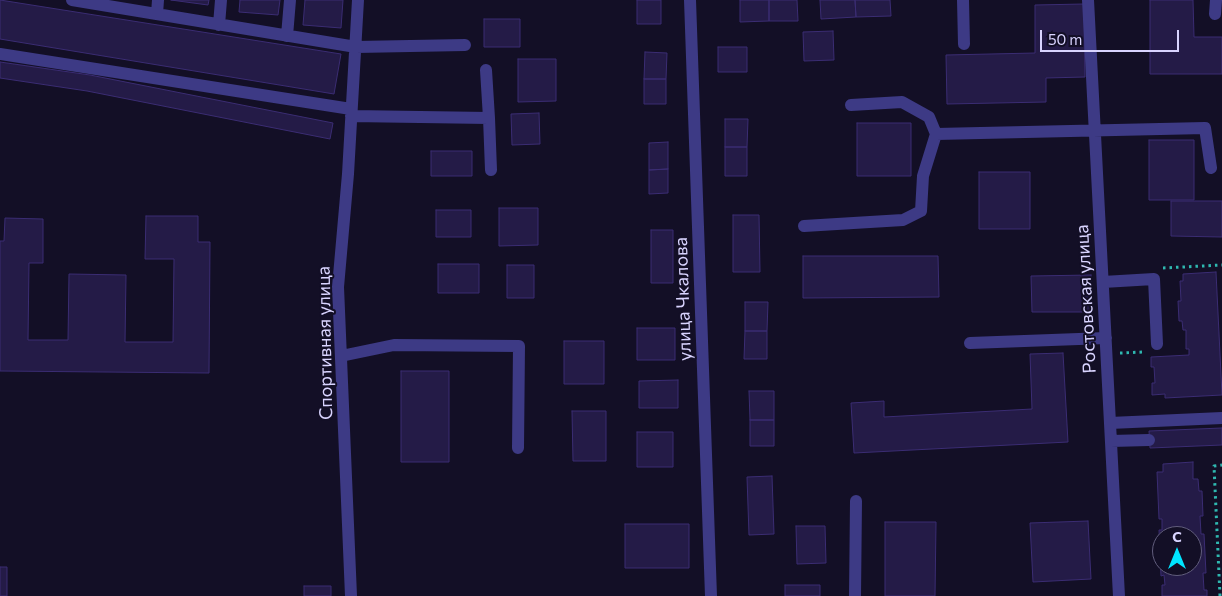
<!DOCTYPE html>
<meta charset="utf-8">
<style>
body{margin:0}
#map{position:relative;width:1222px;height:596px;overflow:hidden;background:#130f26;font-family:Commissioner,sans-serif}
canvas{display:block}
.north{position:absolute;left:1152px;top:526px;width:50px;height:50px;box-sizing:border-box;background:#130f26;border:1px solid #625e7d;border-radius:50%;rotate:0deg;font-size:14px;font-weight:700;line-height:20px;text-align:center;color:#d9d4ff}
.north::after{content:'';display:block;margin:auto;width:18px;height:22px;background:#00e5ff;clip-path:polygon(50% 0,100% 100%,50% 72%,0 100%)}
.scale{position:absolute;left:1040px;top:30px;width:139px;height:22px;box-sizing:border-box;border:2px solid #d9d4ff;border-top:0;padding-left:6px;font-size:15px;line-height:18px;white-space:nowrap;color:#d9d4ff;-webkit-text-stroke:4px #130f26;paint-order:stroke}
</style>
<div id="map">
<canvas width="1222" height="596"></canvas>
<div class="north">С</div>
<div class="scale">50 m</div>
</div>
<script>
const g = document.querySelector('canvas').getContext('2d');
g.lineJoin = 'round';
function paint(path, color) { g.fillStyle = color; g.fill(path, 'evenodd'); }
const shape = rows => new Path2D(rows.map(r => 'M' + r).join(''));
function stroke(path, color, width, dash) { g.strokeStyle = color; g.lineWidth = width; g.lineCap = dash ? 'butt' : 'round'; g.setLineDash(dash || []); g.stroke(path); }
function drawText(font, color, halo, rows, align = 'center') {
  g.font = font + ' Commissioner,sans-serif'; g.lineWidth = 4; g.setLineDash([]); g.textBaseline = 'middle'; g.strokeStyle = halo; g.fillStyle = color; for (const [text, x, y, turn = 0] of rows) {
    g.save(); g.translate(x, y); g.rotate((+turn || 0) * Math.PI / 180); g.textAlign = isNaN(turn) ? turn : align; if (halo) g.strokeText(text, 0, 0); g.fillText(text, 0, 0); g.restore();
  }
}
const building = shape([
 [0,0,341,54,334,94,0,39,0,0],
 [171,0,209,0,208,5,171,0],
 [240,0,280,0,278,15,239,12,240,0],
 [305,0,343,0,341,28,303,25,305,0],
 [637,0,661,0,661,24,637,24,637,0],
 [740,0,769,0,769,21,740,22,740,0],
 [769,0,797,0,798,21,769,21,769,0],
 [820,0,855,0,856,17,821,19,820,0],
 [855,0,890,0,891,16,856,17,855,0],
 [1150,0,1193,0,1194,37,1222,37,1222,74,1150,74,1150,0],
 [1084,4,1085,77,1046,78,1046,102,947,104,946,55,1035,53,1035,5,1084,4],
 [484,19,520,19,520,47,484,47,484,19],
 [833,31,834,60,804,61,803,32,833,31],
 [718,47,747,47,747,72,718,72,718,47],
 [645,52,667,53,666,79,644,79,645,52],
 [518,59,556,59,556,101,518,102,518,59],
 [0,62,90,75,333,123,330,139,87,91,0,78,0,62],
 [644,79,666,79,666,104,644,104,644,79],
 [539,113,540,144,512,145,511,114,539,113],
 [725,119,748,119,747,147,725,147,725,119],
 [857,123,911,123,911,176,857,176,857,123],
 [1149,140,1194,140,1194,200,1149,200,1149,140],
 [668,142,668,169,649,170,649,143,668,142],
 [725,147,747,147,747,176,725,176,725,147],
 [431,151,472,151,472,176,431,176,431,151],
 [668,169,668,193,649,194,649,170,668,169],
 [979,172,1030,172,1030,229,979,229,979,172],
 [1171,201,1222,201,1222,237,1171,236,1171,201],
 [499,208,538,208,538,245,499,246,499,208],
 [436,210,471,210,471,237,436,237,436,210],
 [733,215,759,215,760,272,733,272,733,215],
 [146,216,198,216,198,242,210,242,209,373,0,371,0,241,4,241,5,218,43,219,43,263,29,263,28,340,68,340,69,274,126,275,125,342,173,342,174,259,145,259,146,216],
 [651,230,673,230,673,283,651,283,651,230],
 [803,256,938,256,939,297,803,298,803,256],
 [438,264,479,264,479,293,438,293,438,264],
 [507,265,534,265,534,298,507,298,507,265],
 [1216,272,1222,395,1165,398,1165,394,1152,395,1152,383,1155,383,1154,367,1151,367,1151,357,1189,355,1189,349,1186,349,1186,330,1183,330,1182,321,1179,321,1178,301,1181,301,1180,281,1183,281,1183,274,1216,272],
 [1091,275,1091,312,1032,312,1031,276,1091,275],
 [745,302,768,302,767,331,745,331,745,302],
 [637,328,675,328,675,360,637,360,637,328],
 [745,331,767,331,767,359,744,359,745,331],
 [564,341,604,341,604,384,564,384,564,341],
 [1063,353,1068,442,854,453,851,403,884,401,884,417,1032,409,1030,354,1063,353],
 [401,371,449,371,449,462,401,462,401,371],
 [678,380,678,408,639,408,639,381,678,380],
 [749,391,774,391,774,420,750,420,749,391],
 [572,411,606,411,606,461,573,461,572,411],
 [750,420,774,420,774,446,750,446,750,420],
 [1222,428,1222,445,1150,448,1149,431,1222,428],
 [637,432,673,432,673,467,637,467,637,432],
 [1193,462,1193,479,1198,479,1199,491,1202,491,1203,516,1200,516,1201,534,1204,534,1206,573,1203,573,1204,590,1207,590,1207,596,1162,596,1162,585,1165,585,1164,575,1161,576,1159,530,1162,530,1162,519,1159,519,1157,472,1163,472,1163,464,1193,462],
 [1162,536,1192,536,1192,566,1162,566,1162,536],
 [772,476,774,534,749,535,747,477,772,476],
 [1088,521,1091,579,1033,582,1030,523,1088,521],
 [885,522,936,522,935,596,885,596,885,522],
 [625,524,689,524,689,568,625,568,625,524],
 [796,526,825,526,826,563,797,564,796,526],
 [0,567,7,567,7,596,0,596,0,567],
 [785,585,820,585,820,596,785,596,785,585],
 [304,586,331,586,331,596,304,596,304,586]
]);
paint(building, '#241b47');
stroke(building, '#3b2d73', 1);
stroke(shape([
 [1163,268,1222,265],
 [1120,353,1144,352],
 [1220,596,1214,466,1222,465]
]), '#2fb8b0', 3, [2.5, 4]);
stroke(shape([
 [72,0,356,47,465,45],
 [690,0,711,596],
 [963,0,964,44],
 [1088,0,1119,596],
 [157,14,158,0],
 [1215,14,1216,0],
 [219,25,221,0],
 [287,36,290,0],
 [0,54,351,109],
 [851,105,902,102,929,117,936,134,1205,128,1211,168],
 [351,116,489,118,486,70],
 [489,118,491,170],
 [804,226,903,220,921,211,923,176,936,134],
 [1103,282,1154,279,1157,344],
 [970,343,1106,338],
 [341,356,394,345,519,346,518,448],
 [1110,423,1222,418],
 [1111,441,1149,440],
 [351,596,338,287,348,174,358,0],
 [855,596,856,501]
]), '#3d3a85', 12);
drawText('18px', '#d9d4ff', '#130f26', [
 ["улица Чкалова",683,299,-92],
 ["Ростовская улица",1086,299,-93],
 ["Спортивная улица",325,343,-91]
]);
</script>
